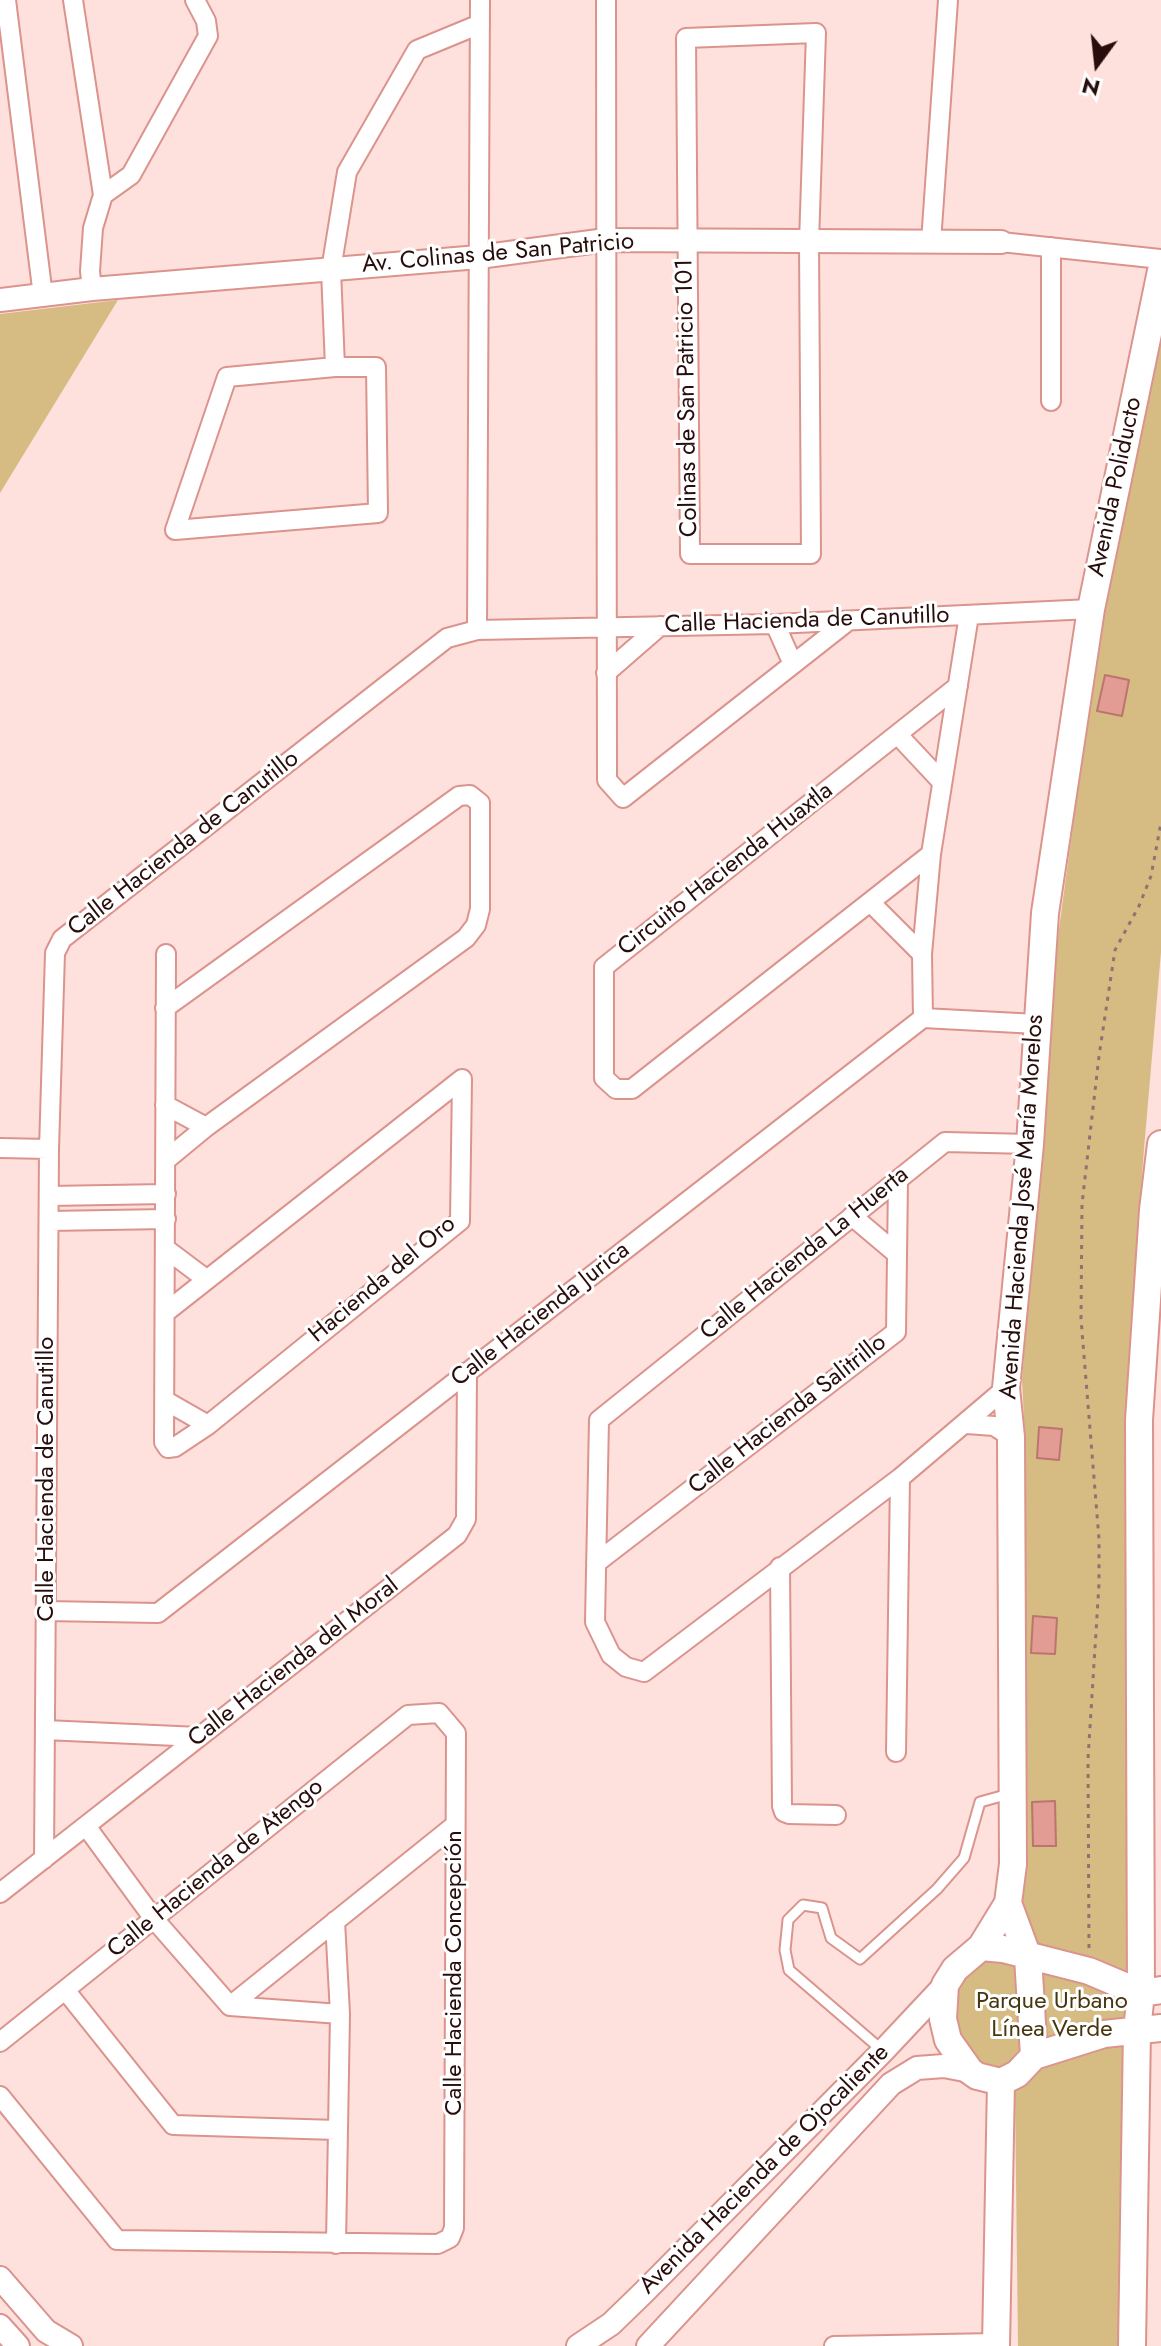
<!DOCTYPE html>
<meta charset="utf-8">
<style>
body{margin:0}
#map{position:relative;width:1161px;height:2346px;overflow:hidden;background:#fee0dc;font-family:Jost,sans-serif}
canvas{display:block}
.north{position:absolute;left:1057px;top:24px;width:80px;height:80px;-webkit-text-stroke:6px #fff;paint-order:stroke;rotate:195deg;font-size:22px;font-weight:700;line-height:32px;text-align:center;color:#270d0c}
.north::after{content:'';display:block;margin:auto;width:28px;height:36px;background:#270d0c;clip-path:polygon(50% 0,100% 100%,50% 72%,0 100%)}
</style>
<div id="map">
<canvas width="1161" height="2346"></canvas>
<div class="north">N</div>
</div>
<script>
const g = document.querySelector('canvas').getContext('2d');
g.lineJoin = 'round';
function paint(path, color) { g.fillStyle = color; g.fill(path, 'evenodd'); }
const shape = rows => new Path2D(rows.map(r => 'M' + r).join(''));
function stroke(path, color, width, dash) { g.strokeStyle = color; g.lineWidth = width; g.lineCap = dash ? 'butt' : 'round'; g.setLineDash(dash || []); g.stroke(path); }
function drawText(font, color, halo, rows, align = 'center') {
  g.font = font + ' Jost,sans-serif'; g.lineWidth = 6; g.setLineDash([]); g.textBaseline = 'middle'; g.strokeStyle = halo; g.fillStyle = color; for (const [text, x, y, turn = 0] of rows) {
    g.save(); g.translate(x, y); g.rotate((+turn || 0) * Math.PI / 180); g.textAlign = isNaN(turn) ? turn : align; if (halo) g.strokeText(text, 0, 0); g.fillText(text, 0, 0); g.restore();
  }
}
paint(shape([
 [118,300,0,493,0,314],
 [1161,321,1161,952,1144,1149,1128,1373,1126,1746,1131,1971,1123,2049,1118,2346,1018,2346,1015,2096,1000,2067,978,2063,953,2048,940,2001,977,1959,1006,1960,1019,1882,1025,1438,1022,1380,1053,973,1102,612]
]), '#d6bc83');
const building = shape([
 [1105,675,1129,680,1122,716,1097,711,1105,675],
 [1039,1427,1062,1429,1059,1460,1037,1458,1039,1427],
 [1033,1616,1057,1618,1055,1654,1031,1653,1033,1616],
 [1055,1801,1056,1846,1033,1846,1032,1802,1055,1801]
]);
paint(building, '#e39c94');
stroke(building, '#b9756e', 2);
const service = shape([
 [883,2051,789,1970,785,1950,788,1920,803,1905,822,1908,831,1938,860,1959,937,1889,964,1858,980,1802,1009,1794]
]);
const minor = shape([
 [6,0,43,296],
 [73,0,103,195,93,228,90,271,92,289],
 [606,0,607,780,623,798,848,621],
 [816,33,809,242,811,554,690,554,686,38,816,33],
 [103,195,131,175,208,36,206,21,195,0],
 [931,242,948,0],
 [1001,242,1161,259],
 [1051,247,1051,401],
 [335,367,376,367,378,513,175,530,227,377,335,367,331,270,347,172,417,50,480,24],
 [775,624,793,664],
 [477,630,480,0],
 [606,673,660,626],
 [898,735,942,782],
 [931,854,632,1089,616,1089,604,1078,604,967,958,686],
 [870,902,922,954],
 [166,954,164,1442,168,1448,175,1447,208,1425,460,1221,462,1079],
 [165,1008,459,796,470,795,480,803,480,909,476,925,466,938,206,1127,166,1160],
 [923,1018,922,954,931,854,969,615],
 [165,1105,206,1127],
 [0,1148,49,1149],
 [49,1196,166,1194],
 [852,1216,897,1254],
 [49,1221,166,1219],
 [166,1249,206,1279],
 [166,1312,462,1079],
 [1006,1388,900,1478,644,1672,626,1667,611,1655,595,1622,599,1420,945,1142,1030,1144],
 [166,1401,208,1425],
 [967,1424,994,1426,1011,1437],
 [596,1563,896,1332,898,1180],
 [780,1567,782,1806,784,1812,789,1814,836,1815],
 [46,1611,158,1613,923,1018,1037,1024],
 [45,1730,199,1737],
 [896,1752,900,1478],
 [86,1826,154,1919,230,2006,340,2014],
 [44,1859,49,1149,55,953,62,939,447,638,477,630,775,624,1091,609],
 [0,1893,457,1535,466,1519,467,1372],
 [335,1921,340,2014,336,2244],
 [66,1991,173,2125,337,2130],
 [230,2006,455,1825],
 [0,2042,408,1715,439,1713,456,1733,454,2228,450,2238,438,2244,117,2240,0,2096],
 [834,2346,996,2343]
]);
const tertiary = shape([
 [0,300,92,289,479,257,606,240,1001,242],
 [0,2278,46,2331,71,2346],
 [0,2326,18,2346],
 [578,2346,611,2324,643,2293,883,2051,945,1985],
 [648,2346,891,2084,917,2068,944,2066,970,2071]
]);
const secondary = shape([
 [1008,1903,1028,1957,1034,2056],
 [981,1947,1008,1903,1013,1864,1011,1437,1006,1388,1030,1144,1045,913,1091,609,1161,271],
 [1161,1990,1141,1993,1089,1971,1003,1949,981,1947,955,1969,945,1985,943,2019,948,2040,970,2071,977,2076,1001,2082,1017,2074,1034,2056,1104,2034,1161,2028],
 [996,2346,1001,2082],
 [1132,2346,1137,2030,1141,1993,1139,1420,1153,1210,1161,1144]
]);
stroke(service, '#db948d', 13);
stroke(minor, '#db948d', 22);
stroke(tertiary, '#db948d', 26);
stroke(secondary, '#db948d', 30);
stroke(shape([
 [1089,1948,1088,1759,1099,1584,1099,1539,1081,1319,1082,1204,1099,1056,1115,950,1139,906,1151,876,1161,823]
]), '#8f7370', 3, [4, 6]);
stroke(service, '#fff', 9);
stroke(minor, '#fff', 18);
stroke(tertiary, '#fff', 22);
stroke(secondary, '#fff', 26);
drawText('24px', '#270d0c', '#fff', [
 ["Av. Colinas de San Patricio",498,254,-5],
 ["Colinas de San Patricio 101",688,398,-91],
 ["Avenida Poliducto",1116,487,-78],
 ["Calle Hacienda de Canutillo",807,621,-2],
 ["Calle Hacienda de Canutillo",184,844,-38],
 ["Circuito Hacienda Huaxtla",726,870,-38],
 ["Avenida Hacienda José María Morelos",1023,1207,-86],
 ["Calle Hacienda La Huerta",805,1254,-39],
 ["Hacienda del Oro",383,1280,-40],
 ["Calle Hacienda Jurica",541,1315,-38],
 ["Calle Hacienda Salitrillo",788,1415,-38],
 ["Calle Hacienda de Canutillo",47,1479,-90],
 ["Calle Hacienda del Moral",294,1663,-38],
 ["Calle Hacienda de Atengo",216,1869,-39],
 ["Calle Hacienda Concepción",455,1973,-90],
 ["Avenida Hacienda de Ojocaliente",765,2170,-45]
]);
drawText('24px', '#47360e', '#fff', [
 ["Parque Urbano",1052,2002],
 ["Línea Verde",1052,2030]
]);
</script>
